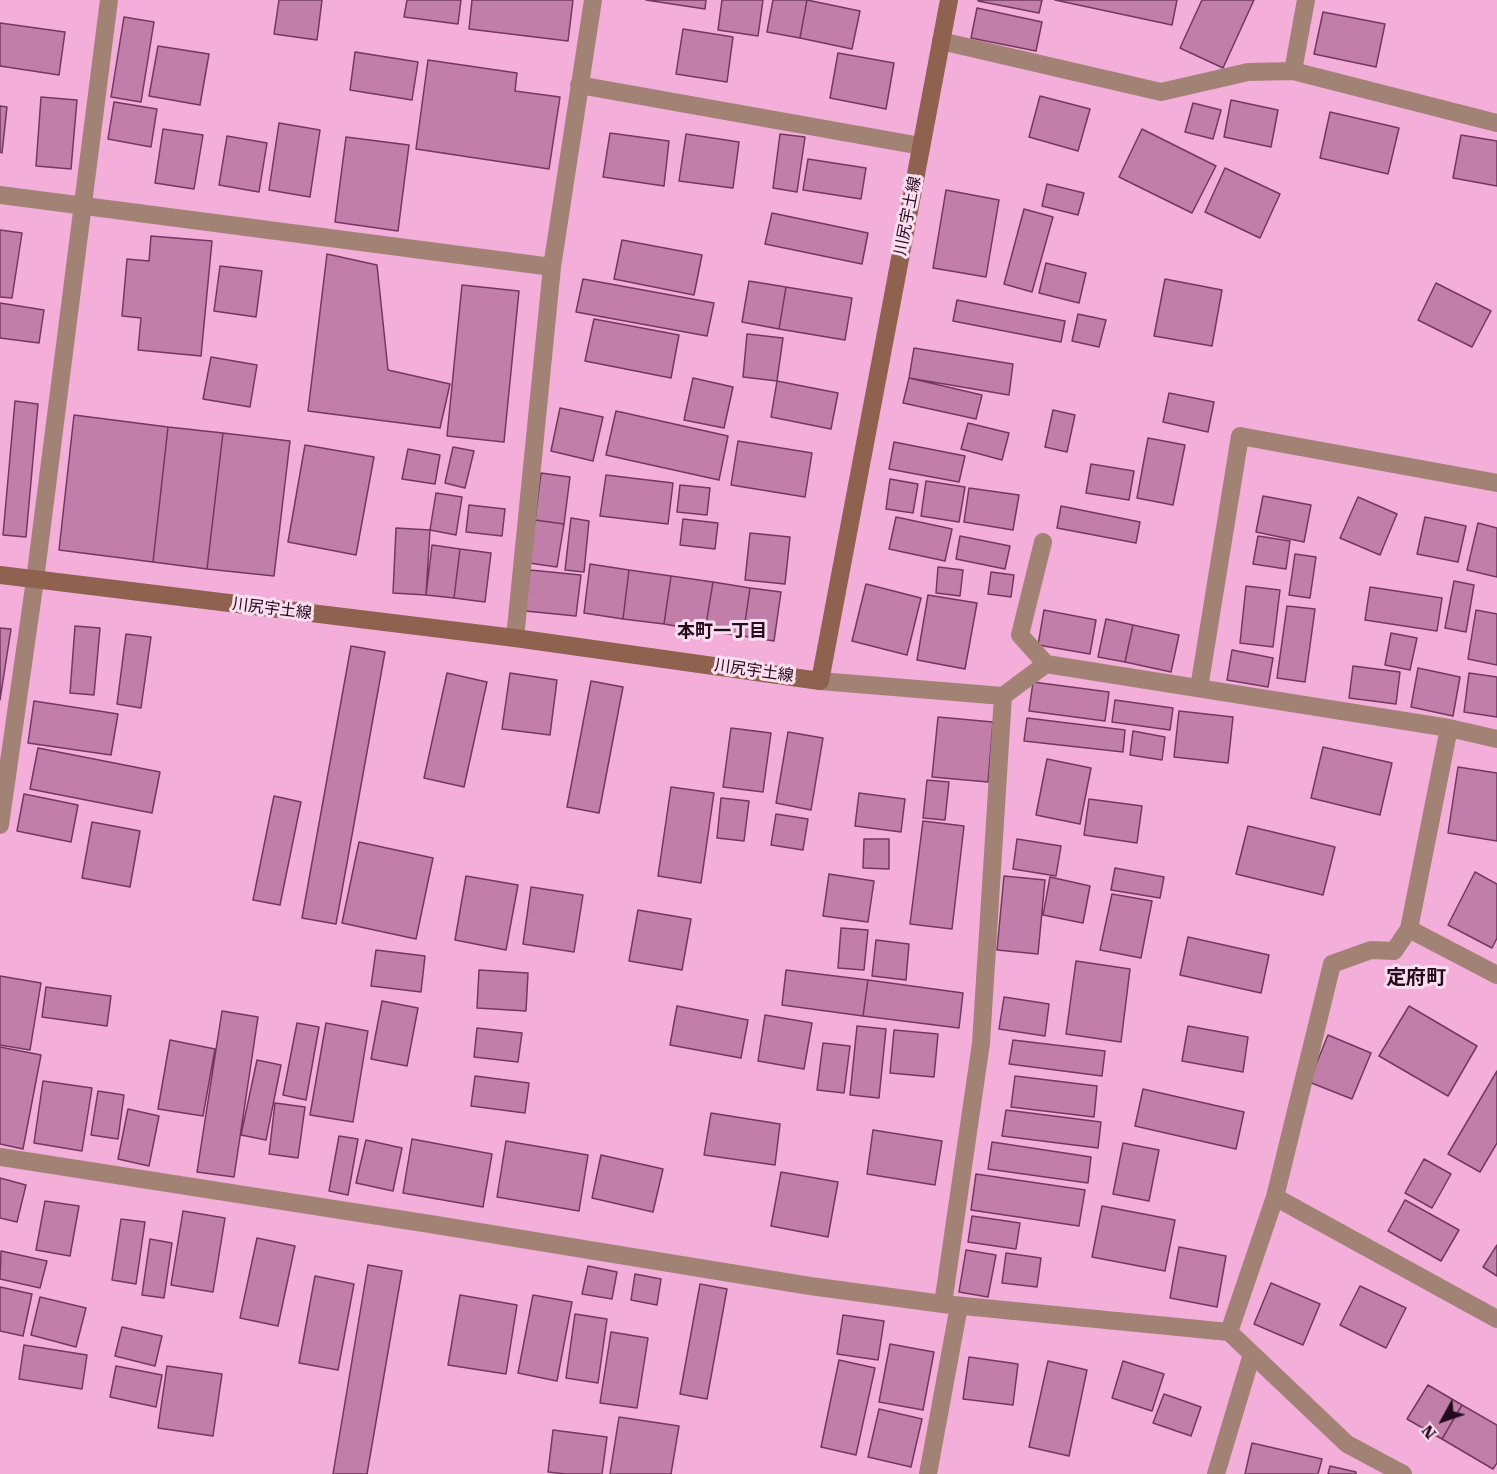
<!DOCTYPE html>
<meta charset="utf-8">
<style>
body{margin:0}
#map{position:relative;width:1497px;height:1474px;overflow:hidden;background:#f3aeda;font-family:"Roboto Serif",serif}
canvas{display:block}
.north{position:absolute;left:1413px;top:1390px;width:60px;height:60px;-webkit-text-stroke:4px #fbdeef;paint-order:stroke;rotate:230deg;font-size:16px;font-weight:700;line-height:24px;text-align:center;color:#250c1d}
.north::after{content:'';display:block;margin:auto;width:21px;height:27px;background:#250c1d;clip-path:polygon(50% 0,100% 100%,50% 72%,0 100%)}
</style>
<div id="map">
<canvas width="1497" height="1474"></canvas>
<div class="north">N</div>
</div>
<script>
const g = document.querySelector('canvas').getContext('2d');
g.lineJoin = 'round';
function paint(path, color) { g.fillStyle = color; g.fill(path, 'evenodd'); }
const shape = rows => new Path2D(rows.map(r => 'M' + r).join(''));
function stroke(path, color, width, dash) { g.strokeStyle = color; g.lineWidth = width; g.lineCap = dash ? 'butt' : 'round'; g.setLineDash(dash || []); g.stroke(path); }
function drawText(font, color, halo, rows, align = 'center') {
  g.font = font + ' "Roboto Serif","Noto Sans JP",serif'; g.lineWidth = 6; g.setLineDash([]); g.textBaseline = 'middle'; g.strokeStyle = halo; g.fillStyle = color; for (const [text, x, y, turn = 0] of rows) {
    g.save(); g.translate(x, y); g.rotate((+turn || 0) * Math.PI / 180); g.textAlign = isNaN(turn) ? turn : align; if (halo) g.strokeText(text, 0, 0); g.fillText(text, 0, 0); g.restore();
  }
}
const building = shape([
 [279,0,322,0,317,40,274,34,279,0],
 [407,0,461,0,458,24,404,17,407,0],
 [472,0,573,0,568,41,469,29,472,0],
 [646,0,706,0,705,9,646,0],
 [722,0,763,0,758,36,718,30,722,0],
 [773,0,807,0,800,38,767,32,773,0],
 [807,0,860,11,852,49,800,38,807,0],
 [978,0,1042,0,1039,13,978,1,978,0],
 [1055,0,1177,0,1172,25,1055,0],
 [1202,0,1254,0,1223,68,1180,48,1202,0],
 [977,8,1042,22,1036,51,971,38,977,8],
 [1323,12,1385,24,1376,67,1314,54,1323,12],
 [124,17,154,22,141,102,111,97,124,17],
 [0,23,65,32,59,75,0,66,0,23],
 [683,29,733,37,727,82,676,74,683,29],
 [158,46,209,54,200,105,149,96,158,46],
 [355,52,418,62,412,100,350,90,355,52],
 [838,53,894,63,886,109,830,98,838,53],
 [428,60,517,73,515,91,560,97,549,169,416,149,428,60],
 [1040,96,1090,109,1078,151,1029,137,1040,96],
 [41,97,77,100,71,169,36,166,41,97],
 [1231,100,1278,110,1271,147,1224,137,1231,100],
 [114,102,157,109,151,147,108,139,114,102],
 [1193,103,1221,110,1213,139,1185,132,1193,103],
 [0,106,7,107,2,153,0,152,0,106],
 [1330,112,1399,128,1388,174,1320,158,1330,112],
 [279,123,320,130,310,197,269,190,279,123],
 [163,129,203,135,194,189,155,183,163,129],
 [1142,129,1216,166,1192,213,1119,177,1142,129],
 [610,133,669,141,664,186,603,177,610,133],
 [686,134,739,142,733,188,679,181,686,134],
 [780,134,805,137,797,192,773,188,780,134],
 [1461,135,1497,141,1497,186,1453,178,1461,135],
 [227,136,267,143,259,192,219,185,227,136],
 [346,137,409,145,398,231,335,222,346,137],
 [808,159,866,168,861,199,803,190,808,159],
 [1225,168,1280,194,1260,238,1205,212,1225,168],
 [1047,184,1084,193,1078,215,1042,206,1047,184],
 [946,190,999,200,986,277,933,268,946,190],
 [1024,209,1053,217,1032,292,1004,284,1024,209],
 [772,213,868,233,862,264,765,244,772,213],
 [0,230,22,233,12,298,0,297,0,230],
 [151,236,212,241,201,356,138,350,141,318,122,316,127,259,149,261,151,236],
 [622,240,702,255,694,295,614,279,622,240],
 [327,254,377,265,388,370,450,384,440,428,308,411,327,254],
 [1046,263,1086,273,1079,303,1039,293,1046,263],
 [220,266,262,271,256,317,214,311,220,266],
 [583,279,714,303,707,336,576,312,583,279],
 [1165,279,1222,290,1212,346,1154,336,1165,279],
 [749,281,786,287,779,329,742,322,749,281],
 [1436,283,1491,311,1472,347,1418,320,1436,283],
 [462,285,519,291,504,442,447,436,462,285],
 [786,287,852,298,845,340,779,329,786,287],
 [957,300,1065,321,1061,342,953,321,957,300],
 [0,303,44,310,39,343,0,338,0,303],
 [1078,314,1106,320,1099,347,1072,341,1078,314],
 [594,319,679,335,671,378,585,361,594,319],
 [747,334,783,338,777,381,743,377,747,334],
 [914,348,1013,364,1009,395,909,378,914,348],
 [211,357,257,365,250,407,203,399,211,357],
 [693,378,733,387,724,428,684,420,693,378],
 [909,378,982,395,976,419,903,403,909,378],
 [777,381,838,393,831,429,771,417,777,381],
 [1169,393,1214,402,1208,432,1163,422,1169,393],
 [15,401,38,404,26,537,3,535,15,401],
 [560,408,603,417,593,461,551,451,560,408],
 [1053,410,1075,415,1067,452,1045,447,1053,410],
 [616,411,728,436,719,480,606,455,616,411],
 [74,415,168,427,153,562,59,550,74,415],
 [968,423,1009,433,1002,460,961,449,968,423],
 [168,427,223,433,207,569,153,562,168,427],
 [223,433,290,441,274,576,207,569,223,433],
 [1148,438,1185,445,1173,505,1137,498,1148,438],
 [738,441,812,453,805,497,731,485,738,441],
 [894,442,965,456,959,482,889,469,894,442],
 [305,445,374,457,356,555,288,542,305,445],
 [453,447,474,451,465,488,445,483,453,447],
 [408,449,440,455,435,484,402,479,408,449],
 [1091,464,1134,471,1129,500,1086,493,1091,464],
 [541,473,570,477,564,524,535,520,541,473],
 [606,475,673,483,668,524,600,516,606,475],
 [890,479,918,484,913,513,886,509,890,479],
 [926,481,965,487,959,522,921,516,926,481],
 [680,485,710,488,707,515,677,512,680,485],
 [969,488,1019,495,1013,530,964,522,969,488],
 [436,493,462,497,456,535,430,530,436,493],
 [1263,496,1311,505,1304,542,1256,532,1263,496],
 [1358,497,1397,514,1380,555,1340,538,1358,497],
 [469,505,505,509,502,536,466,532,469,505],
 [1061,506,1140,522,1136,543,1057,528,1061,506],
 [896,517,952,529,945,561,889,549,896,517],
 [1425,517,1466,526,1458,562,1417,554,1425,517],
 [571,518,589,521,584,572,565,570,571,518],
 [683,519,718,523,715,549,680,545,683,519],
 [535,520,564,524,557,567,529,563,535,520],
 [1478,523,1497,528,1497,577,1467,570,1478,523],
 [396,528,430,530,426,595,393,593,396,528],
 [750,533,790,537,785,584,745,580,750,533],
 [960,536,1010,546,1005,569,956,559,960,536],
 [1258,536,1290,541,1286,569,1253,564,1258,536],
 [432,545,460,549,454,598,426,595,432,545],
 [460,549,491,553,485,602,454,598,460,549],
 [1295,554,1316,557,1310,598,1289,595,1295,554],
 [590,564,629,570,623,619,584,613,590,564],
 [938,567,963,570,960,596,936,593,938,567],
 [530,570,581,575,576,616,525,611,530,570],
 [629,570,671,576,664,624,623,619,629,570],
 [991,572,1014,575,1011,597,988,594,991,572],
 [671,576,713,582,705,631,664,624,671,576],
 [1454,581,1474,585,1466,632,1445,628,1454,581],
 [713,582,750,588,743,636,705,631,713,582],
 [866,584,921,598,907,655,852,641,866,584],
 [1246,586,1280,590,1273,647,1240,643,1246,586],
 [1370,587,1442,598,1437,631,1365,620,1370,587],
 [750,588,781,592,774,641,743,636,750,588],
 [928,595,977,603,965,669,917,660,928,595],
 [1287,606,1315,609,1305,682,1277,678,1287,606],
 [1044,610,1096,620,1090,654,1038,645,1044,610],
 [1476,610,1497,614,1497,665,1468,659,1476,610],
 [1106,619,1133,625,1125,662,1098,657,1106,619],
 [1133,625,1179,635,1171,672,1125,662,1133,625],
 [75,626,100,628,94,695,70,693,75,626],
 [0,628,11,629,0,700,0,628],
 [1391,633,1417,638,1410,670,1385,665,1391,633],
 [126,634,151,637,141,708,117,704,126,634],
 [351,646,385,652,336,924,302,918,351,646],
 [1232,650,1273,658,1268,687,1227,680,1232,650],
 [1353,666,1400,672,1396,704,1349,698,1353,666],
 [1418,668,1460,677,1453,716,1411,707,1418,668],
 [447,673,487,682,464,787,424,778,447,673],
 [510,673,557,680,550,735,502,729,510,673],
 [1469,673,1497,677,1497,717,1464,712,1469,673],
 [591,681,623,687,599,813,567,807,591,681],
 [1033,682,1109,692,1105,721,1029,711,1033,682],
 [1115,700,1173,708,1170,730,1112,722,1115,700],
 [34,701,118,714,111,755,28,743,34,701],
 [1179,711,1233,717,1228,763,1174,757,1179,711],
 [938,717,993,722,988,782,932,777,938,717],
 [1027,718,1125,730,1123,752,1024,741,1027,718],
 [731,728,771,733,763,792,723,787,731,728],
 [1133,731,1165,737,1162,760,1130,755,1133,731],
 [788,732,823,738,811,810,776,803,788,732],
 [1323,747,1392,763,1380,815,1311,798,1323,747],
 [38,748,160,772,152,813,30,789,38,748],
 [1047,759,1091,768,1080,824,1036,815,1047,759],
 [1458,767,1497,773,1497,841,1448,833,1458,767],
 [927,780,949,782,945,820,923,818,927,780],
 [671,787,714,793,701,883,658,876,671,787],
 [859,793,905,799,901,832,855,826,859,793],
 [24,794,78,805,71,842,17,831,24,794],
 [274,796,301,802,280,905,253,900,274,796],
 [721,798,749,801,744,841,717,838,721,798],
 [1089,799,1142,806,1137,843,1084,835,1089,799],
 [776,814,808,819,803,850,771,845,776,814],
 [923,821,964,826,952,929,910,924,923,821],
 [92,822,140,831,130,887,82,878,92,822],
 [1248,826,1335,847,1323,895,1236,874,1248,826],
 [864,839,889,839,889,869,863,868,864,839],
 [1017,839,1061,846,1056,876,1013,869,1017,839],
 [359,842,433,858,416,939,342,923,359,842],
 [1115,868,1164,877,1160,898,1111,890,1115,868],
 [1475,872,1497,884,1497,938,1492,948,1448,925,1475,872],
 [829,874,874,881,868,922,823,916,829,874],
 [466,876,518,885,506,950,455,940,466,876],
 [1004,876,1045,880,1038,954,997,950,1004,876],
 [1050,877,1090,886,1083,923,1043,915,1050,877],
 [531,887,583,895,574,952,523,944,531,887],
 [1112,894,1152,901,1141,958,1100,950,1112,894],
 [638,910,691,919,682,970,629,961,638,910],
 [841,928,868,930,864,970,838,968,841,928],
 [1188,937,1269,955,1261,993,1180,975,1188,937],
 [876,940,909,944,906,980,872,976,876,940],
 [376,950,425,956,421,992,371,986,376,950],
 [1076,961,1130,969,1121,1042,1066,1034,1076,961],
 [479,970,528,973,526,1011,477,1008,479,970],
 [786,970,868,980,863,1016,782,1005,786,970],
 [0,976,41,983,30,1050,0,1045,0,976],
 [868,980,963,993,959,1028,863,1016,868,980],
 [46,987,111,996,107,1026,42,1017,46,987],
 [1004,997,1049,1004,1045,1036,999,1029,1004,997],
 [382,1001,418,1008,407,1066,371,1059,382,1001],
 [677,1006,748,1020,741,1058,670,1045,677,1006],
 [1409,1006,1477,1046,1448,1096,1379,1056,1409,1006],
 [222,1011,258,1017,234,1177,197,1172,222,1011],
 [765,1015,812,1023,804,1069,758,1061,765,1015],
 [297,1023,319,1027,306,1100,283,1095,297,1023],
 [326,1023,368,1031,353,1122,310,1115,326,1023],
 [857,1026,886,1029,879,1098,850,1095,857,1026],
 [1188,1026,1248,1037,1243,1072,1182,1061,1188,1026],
 [477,1028,522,1033,518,1062,474,1057,477,1028],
 [894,1030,938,1034,934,1077,890,1073,894,1030],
 [1328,1035,1371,1053,1352,1099,1309,1082,1328,1035],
 [170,1040,215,1049,203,1116,158,1109,170,1040],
 [1013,1040,1105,1051,1102,1076,1009,1064,1013,1040],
 [823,1043,850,1046,844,1093,817,1090,823,1043],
 [0,1047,41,1055,23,1149,0,1144,0,1047],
 [257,1060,281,1065,266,1140,241,1135,257,1060],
 [1497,1071,1497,1143,1480,1172,1448,1154,1497,1071],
 [475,1076,529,1083,525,1113,471,1106,475,1076],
 [1015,1076,1097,1086,1094,1117,1011,1107,1015,1076],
 [43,1081,92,1088,82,1151,34,1143,43,1081],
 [1143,1089,1244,1112,1236,1149,1135,1126,1143,1089],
 [98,1091,124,1095,118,1139,91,1135,98,1091],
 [275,1103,305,1107,298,1158,269,1154,275,1103],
 [128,1109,159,1116,149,1166,118,1159,128,1109],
 [1006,1110,1101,1122,1098,1148,1002,1136,1006,1110],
 [711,1113,780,1124,775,1165,704,1155,711,1113],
 [873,1130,942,1141,935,1185,867,1174,873,1130],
 [339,1136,358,1139,348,1195,329,1191,339,1136],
 [412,1139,492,1154,483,1207,403,1193,412,1139],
 [366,1140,402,1148,393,1191,356,1183,366,1140],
 [506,1141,588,1155,579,1211,497,1197,506,1141],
 [992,1142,1091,1157,1088,1183,988,1169,992,1142],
 [1123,1143,1159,1150,1149,1201,1113,1194,1123,1143],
 [601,1155,663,1169,653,1212,592,1198,601,1155],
 [1424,1159,1451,1174,1432,1208,1405,1193,1424,1159],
 [781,1172,838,1182,828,1237,771,1226,781,1172],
 [976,1174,1085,1190,1079,1226,971,1210,976,1174],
 [0,1178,26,1185,17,1222,0,1218,0,1178],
 [1405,1200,1459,1230,1441,1261,1388,1231,1405,1200],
 [45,1201,79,1206,70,1256,36,1250,45,1201],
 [1102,1206,1175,1220,1165,1271,1092,1257,1102,1206],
 [183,1211,225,1218,213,1292,171,1285,183,1211],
 [972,1216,1020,1223,1016,1249,968,1242,972,1216],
 [121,1219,145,1222,136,1284,112,1280,121,1219],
 [257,1238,295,1246,278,1326,240,1318,257,1238],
 [150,1239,172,1243,164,1298,142,1295,150,1239],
 [1497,1245,1497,1276,1483,1267,1497,1245],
 [1179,1247,1226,1256,1217,1307,1170,1298,1179,1247],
 [966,1250,996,1255,988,1297,959,1292,966,1250],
 [1,1251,47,1261,40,1288,0,1279,1,1251],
 [1006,1253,1041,1258,1037,1287,1002,1283,1006,1253],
 [368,1265,402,1271,367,1474,333,1474,368,1265],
 [588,1266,617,1272,612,1299,582,1294,588,1266],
 [635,1274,661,1279,657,1305,631,1300,635,1274],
 [315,1276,354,1284,338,1370,299,1363,315,1276],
 [1271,1283,1320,1304,1303,1345,1254,1324,1271,1283],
 [700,1284,727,1289,707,1399,680,1394,700,1284],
 [1360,1286,1406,1308,1386,1348,1340,1325,1360,1286],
 [0,1287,32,1294,23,1336,0,1331,0,1287],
 [460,1295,517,1305,506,1374,448,1365,460,1295],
 [533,1295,572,1302,557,1381,518,1373,533,1295],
 [40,1297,86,1308,76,1347,31,1335,40,1297],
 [575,1314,607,1319,598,1383,566,1378,575,1314],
 [843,1315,884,1321,878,1360,837,1354,843,1315],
 [122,1327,162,1336,155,1366,115,1356,122,1327],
 [611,1332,648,1338,637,1408,600,1403,611,1332],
 [890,1344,934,1352,923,1410,879,1402,890,1344],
 [24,1345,87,1355,82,1389,19,1379,24,1345],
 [969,1357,1018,1364,1013,1405,963,1399,969,1357],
 [839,1360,875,1368,856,1455,821,1447,839,1360],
 [1048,1361,1087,1370,1069,1456,1029,1447,1048,1361],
 [1123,1361,1164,1374,1152,1411,1112,1398,1123,1361],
 [116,1366,162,1375,156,1407,110,1397,116,1366],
 [167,1366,222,1374,213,1436,158,1428,167,1366],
 [1428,1385,1462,1405,1442,1439,1407,1419,1428,1385],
 [1164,1394,1201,1407,1191,1436,1153,1423,1164,1394],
 [1462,1405,1497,1425,1497,1463,1493,1469,1442,1439,1462,1405],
 [879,1409,922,1419,911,1467,868,1457,879,1409],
 [619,1417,679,1426,671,1474,610,1474,619,1417],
 [553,1430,607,1437,602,1474,566,1474,548,1472,553,1430],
 [1252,1443,1322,1459,1318,1474,1245,1474,1252,1443],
 [1330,1466,1356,1472,1356,1474,1328,1474,1330,1466]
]);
paint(building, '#c07ea8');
stroke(building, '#733860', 1.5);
stroke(shape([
 [941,41,1161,92,1248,72,1293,71,1497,123],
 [1293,71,1306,0],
 [579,85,921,146],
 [0,195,552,267],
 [1043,542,1020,635,1046,664],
 [515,638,552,267,593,0],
 [820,681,1003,696,1046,664,1449,728,1497,739],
 [1199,688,1240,436,1497,483],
 [0,825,35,580,109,0],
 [1409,929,1497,975],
 [0,1157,430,1224,810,1286,943,1304,1229,1332,1347,1444,1403,1474],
 [1275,1197,1497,1319],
 [943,1304,981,1043,1003,696],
 [1229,1332,1275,1197,1332,964,1371,950,1394,951,1409,929,1449,728],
 [928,1474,959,1306],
 [1216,1474,1252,1354]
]), '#a38276', 18);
stroke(shape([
 [0,575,515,638,820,681,949,0]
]), '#8f614f', 18);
drawText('16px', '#250c1d', '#fbdeef', [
 ["川尻宇土線",908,216,-79],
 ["川尻宇土線",272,609,7],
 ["川尻宇土線",754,671,8]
]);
drawText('bold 18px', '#250c1d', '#fbdeef', [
 ["本町一丁目",722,632]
]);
drawText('bold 20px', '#250c1d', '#fbdeef', [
 ["定府町",1416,978]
]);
</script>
